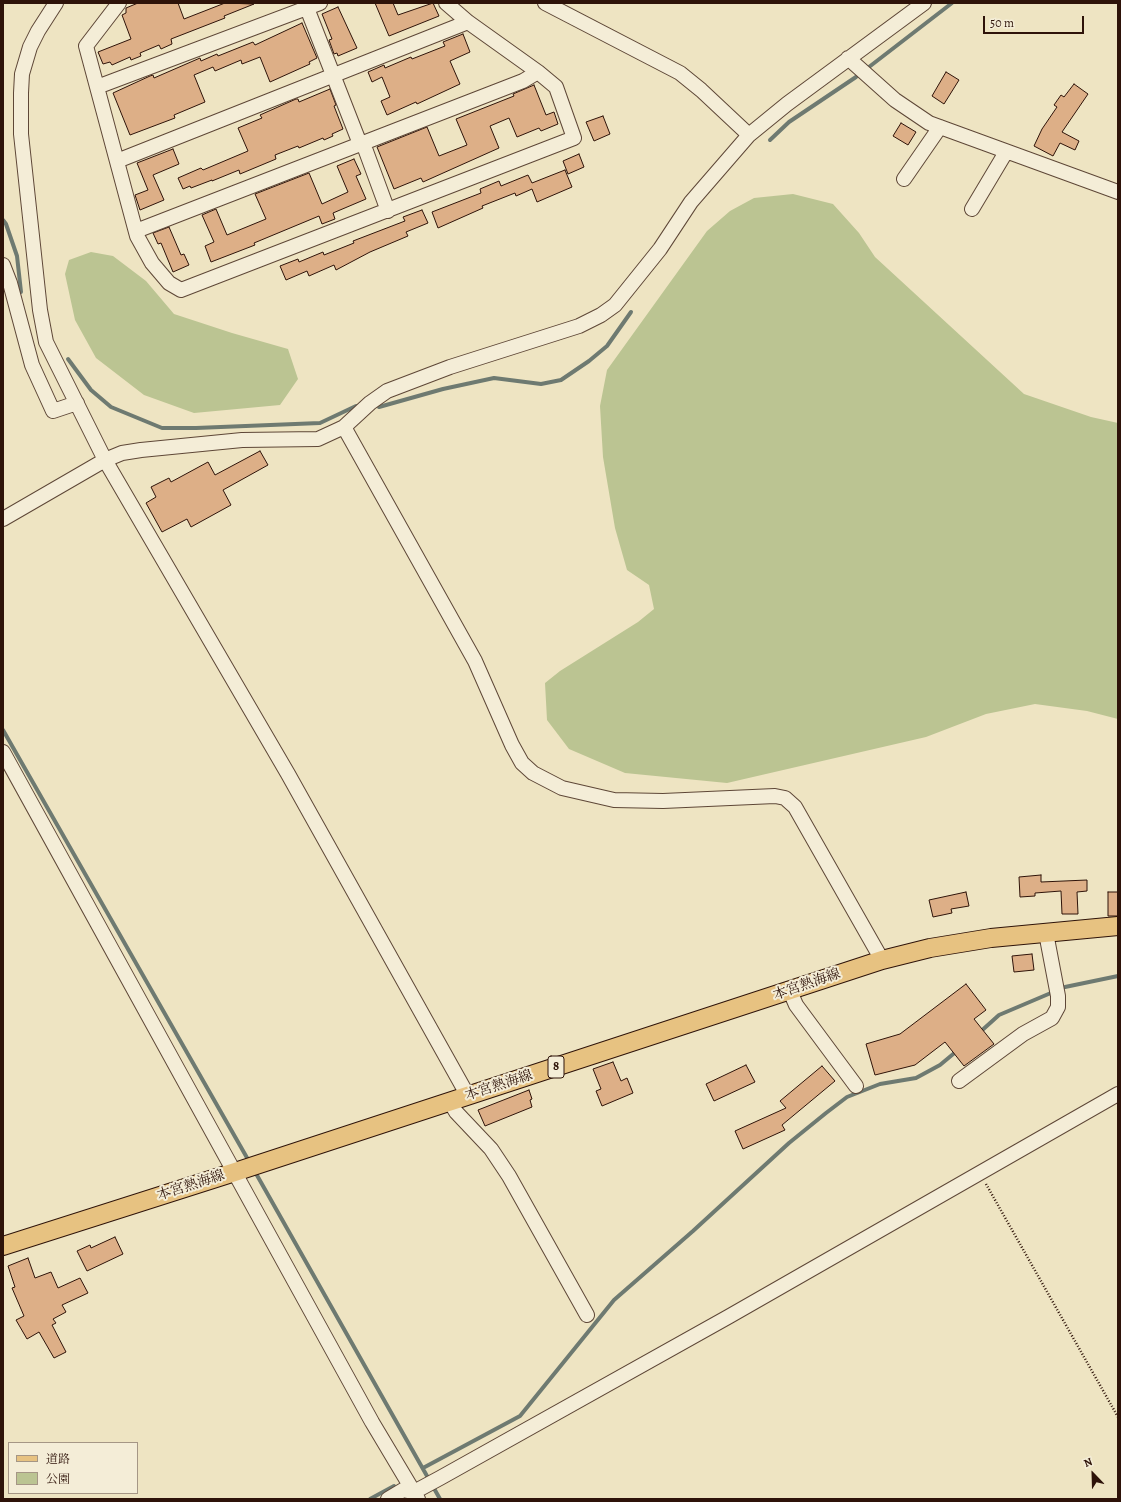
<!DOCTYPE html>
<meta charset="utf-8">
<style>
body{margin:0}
#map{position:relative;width:1121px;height:1502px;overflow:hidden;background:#eee4c2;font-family:Alegreya,"Noto Serif JP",serif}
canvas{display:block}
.frame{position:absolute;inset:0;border:4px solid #2e1309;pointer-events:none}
.legend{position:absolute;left:8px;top:1442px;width:130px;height:52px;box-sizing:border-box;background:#f4edd7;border:1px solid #a59685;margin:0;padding:5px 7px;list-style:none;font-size:12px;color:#2e1309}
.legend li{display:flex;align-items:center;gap:8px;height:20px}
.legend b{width:20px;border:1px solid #a59685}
.north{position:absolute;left:1073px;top:1454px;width:40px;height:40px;-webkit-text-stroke:3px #f4edd7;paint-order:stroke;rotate:337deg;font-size:11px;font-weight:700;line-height:16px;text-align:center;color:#2e1309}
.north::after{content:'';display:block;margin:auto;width:14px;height:18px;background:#2e1309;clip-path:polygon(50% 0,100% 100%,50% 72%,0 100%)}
.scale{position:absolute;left:983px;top:16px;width:101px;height:18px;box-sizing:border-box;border:2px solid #2e1309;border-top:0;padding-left:5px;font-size:12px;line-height:14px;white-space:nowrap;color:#2e1309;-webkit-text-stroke:3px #f4edd7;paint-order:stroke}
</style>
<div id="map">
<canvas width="1121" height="1502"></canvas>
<div class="frame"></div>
<ul class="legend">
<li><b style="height:5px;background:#e7c281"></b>道路</li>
<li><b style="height:11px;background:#bbc492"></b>公園</li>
</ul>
<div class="north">N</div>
<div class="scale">50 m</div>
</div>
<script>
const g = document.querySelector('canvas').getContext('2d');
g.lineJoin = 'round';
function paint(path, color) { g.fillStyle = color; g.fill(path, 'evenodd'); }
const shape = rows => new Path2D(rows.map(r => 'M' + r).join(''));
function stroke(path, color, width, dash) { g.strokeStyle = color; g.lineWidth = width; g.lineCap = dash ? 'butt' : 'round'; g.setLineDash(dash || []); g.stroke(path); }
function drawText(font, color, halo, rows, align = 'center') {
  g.font = font + ' Alegreya,"Noto Serif JP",serif'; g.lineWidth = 4; g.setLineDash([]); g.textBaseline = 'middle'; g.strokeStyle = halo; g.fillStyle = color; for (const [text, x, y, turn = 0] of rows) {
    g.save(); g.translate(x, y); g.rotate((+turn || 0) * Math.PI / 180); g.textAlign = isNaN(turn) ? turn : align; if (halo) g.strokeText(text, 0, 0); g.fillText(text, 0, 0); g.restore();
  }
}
paint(shape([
 [793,194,833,204,859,233,875,257,1024,394,1091,417,1118,423,1118,719,1087,711,1035,704,986,714,926,737,727,783,625,773,569,749,547,720,545,683,560,671,638,622,654,609,649,585,627,570,615,528,603,457,600,406,607,370,707,231,730,211,754,198],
 [91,252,113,256,146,281,174,314,232,333,288,349,298,379,280,405,194,413,144,395,96,358,75,320,65,274,69,260]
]), '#bbc492');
stroke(shape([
 [770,140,789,122,856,77,952,3],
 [3,220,6,224,17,256,21,292],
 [68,359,91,390,111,407,162,428,196,428,320,423,356,406],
 [379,407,443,389,494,378,541,384,561,380,589,361,607,346,631,312],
 [3,730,250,1163],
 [979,1033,999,1015,1065,987,1118,976],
 [254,1170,440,1499],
 [423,1468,520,1416,614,1300,693,1231,789,1143,826,1113,847,1097,880,1084,916,1078,940,1065,958,1050],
 [370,1499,394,1486]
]), '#6e7a71', 4);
const building = shape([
 [138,3,178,3,184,19,225,3,254,4,224,16,225,18,171,39,172,44,161,49,159,45,140,53,141,56,131,60,130,57,112,65,110,62,103,64,98,52,131,39,122,15,126,13,126,8,138,3],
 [375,3,393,3,398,15,433,3,439,16,389,36,375,3],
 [338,7,357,48,338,56,337,53,334,54,329,40,332,39,322,14,338,7],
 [302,23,317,58,309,62,310,64,270,82,260,57,242,64,241,60,215,71,213,67,194,75,205,102,174,115,175,118,130,135,113,93,150,76,153,75,154,78,200,58,201,61,217,54,218,56,253,42,255,45,302,23],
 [463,34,470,52,450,61,460,84,417,104,416,102,387,115,381,101,390,97,382,77,372,82,368,72,384,65,385,68,411,57,412,59,445,46,443,42,463,34],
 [946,72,959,80,944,104,932,96,946,72],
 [1074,84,1088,94,1062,132,1079,141,1075,150,1060,143,1053,156,1034,146,1042,129,1057,107,1054,105,1061,95,1064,97,1074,84],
 [534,85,546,115,554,112,558,124,541,131,539,128,517,137,509,118,490,126,499,148,423,182,421,178,394,189,377,147,427,127,439,156,467,145,456,119,514,96,513,94,534,85],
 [330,89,336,105,334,106,343,129,332,134,333,136,324,140,323,138,299,148,298,146,275,155,276,159,240,174,239,170,212,181,212,180,191,188,190,186,183,189,178,178,201,168,203,170,248,151,238,128,262,118,260,115,296,99,298,99,299,102,330,89],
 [603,116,610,134,594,141,586,122,603,116],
 [901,123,916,132,908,145,893,136,901,123],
 [173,149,179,164,153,175,164,200,140,210,135,195,148,190,137,163,173,149],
 [579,154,584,167,568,174,563,161,579,154],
 [354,159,361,174,356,176,366,199,333,213,335,219,322,224,319,216,254,243,255,245,211,262,205,246,214,242,202,215,216,209,227,235,266,219,255,194,309,173,322,204,348,192,337,166,354,159],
 [565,170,572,187,537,202,532,189,516,196,515,193,482,206,483,208,438,228,432,212,481,193,480,189,499,181,501,186,528,175,532,183,565,170],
 [422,210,428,223,406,232,408,236,370,252,336,270,334,265,309,276,307,271,286,280,280,266,298,259,299,262,323,252,324,255,354,243,353,241,405,221,403,217,422,210],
 [169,227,181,255,184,254,189,265,173,272,161,243,158,244,153,233,169,227],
 [260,451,268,465,223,490,231,505,191,527,187,519,162,532,146,503,156,497,151,487,169,478,171,482,208,462,215,475,260,451],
 [1041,875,1041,882,1087,880,1087,891,1077,892,1078,914,1062,914,1061,891,1035,893,1035,896,1020,897,1019,877,1041,875],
 [966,892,969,906,951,909,952,913,933,917,929,900,966,892],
 [1108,892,1118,892,1118,916,1108,916,1108,892],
 [1032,954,1034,970,1014,972,1012,956,1032,954],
 [966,984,986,1010,974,1019,994,1044,964,1066,945,1042,915,1065,875,1075,866,1044,900,1034,966,984],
 [613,1062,621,1081,627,1078,633,1093,602,1106,596,1091,601,1089,593,1069,613,1062],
 [746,1065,755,1082,714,1101,706,1084,746,1065],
 [822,1066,835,1081,782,1125,785,1130,743,1149,735,1131,786,1108,780,1101,822,1066],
 [529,1090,532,1099,530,1100,532,1107,485,1126,478,1110,529,1090],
 [115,1237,123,1254,87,1271,77,1251,90,1245,91,1248,115,1237],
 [28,1258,35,1278,51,1272,58,1288,80,1278,88,1293,62,1305,66,1312,53,1319,56,1323,52,1325,66,1352,54,1358,39,1332,27,1339,16,1320,24,1316,12,1288,15,1287,8,1266,28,1258]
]);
paint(building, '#ddaf87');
stroke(building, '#2e1309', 1);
const minor = shape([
 [119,3,86,46,137,236,152,263,169,283,181,290,574,138,556,87,538,72,468,22,446,3],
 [305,3,360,144],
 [545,3,680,73,701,90,749,135],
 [848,58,895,100,929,123,1118,192],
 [97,87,320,3],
 [363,143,388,211],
 [117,161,468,22],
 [904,179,940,127],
 [972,209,1006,152],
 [136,231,523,81,538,72],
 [3,265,10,283,32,365,53,411,77,403],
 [344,427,475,661,512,745,522,763,533,773,562,788,614,800,663,801,775,796,785,798,795,807,882,960],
 [3,519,105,460,46,342,40,310,21,134,21,93,22,74,30,47,38,31,56,3],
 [3,752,372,1422,418,1499],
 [790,991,796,1005,856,1086],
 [959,1081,1023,1034,1052,1018,1058,1007,1058,996,1046,933],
 [468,1096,288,774,105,460,122,453,141,450,242,440,318,439,344,427,370,403,387,391,450,367,579,326,601,315,615,305,660,249,691,202,749,135,787,104,924,3],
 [450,1102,456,1112,491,1149,509,1176,587,1315],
 [388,1499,403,1490,414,1492,440,1478,728,1317,1118,1094]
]);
const major = shape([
 [3,1246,235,1172,882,960,930,948,991,938,1118,926]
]);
stroke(minor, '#5e4737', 16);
stroke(major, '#2e1309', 20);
stroke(shape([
 [986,1184,1118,1417]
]), '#2e1309', 2.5, [1, 2]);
stroke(minor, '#f4edd7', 14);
stroke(major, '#e7c281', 18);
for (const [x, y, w] of [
 [556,1067,16]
]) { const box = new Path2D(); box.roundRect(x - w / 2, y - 11, w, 22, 3); g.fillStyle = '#f4edd7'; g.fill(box); stroke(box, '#2e1309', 1); }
drawText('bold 13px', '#2e1309', null, [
 ["8",556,1067]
]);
drawText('14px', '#2e1309', '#f4edd7', [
 ["本宮熱海線",807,985,-19],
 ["本宮熱海線",499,1086,-18],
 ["本宮熱海線",191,1186,-18]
]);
</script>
